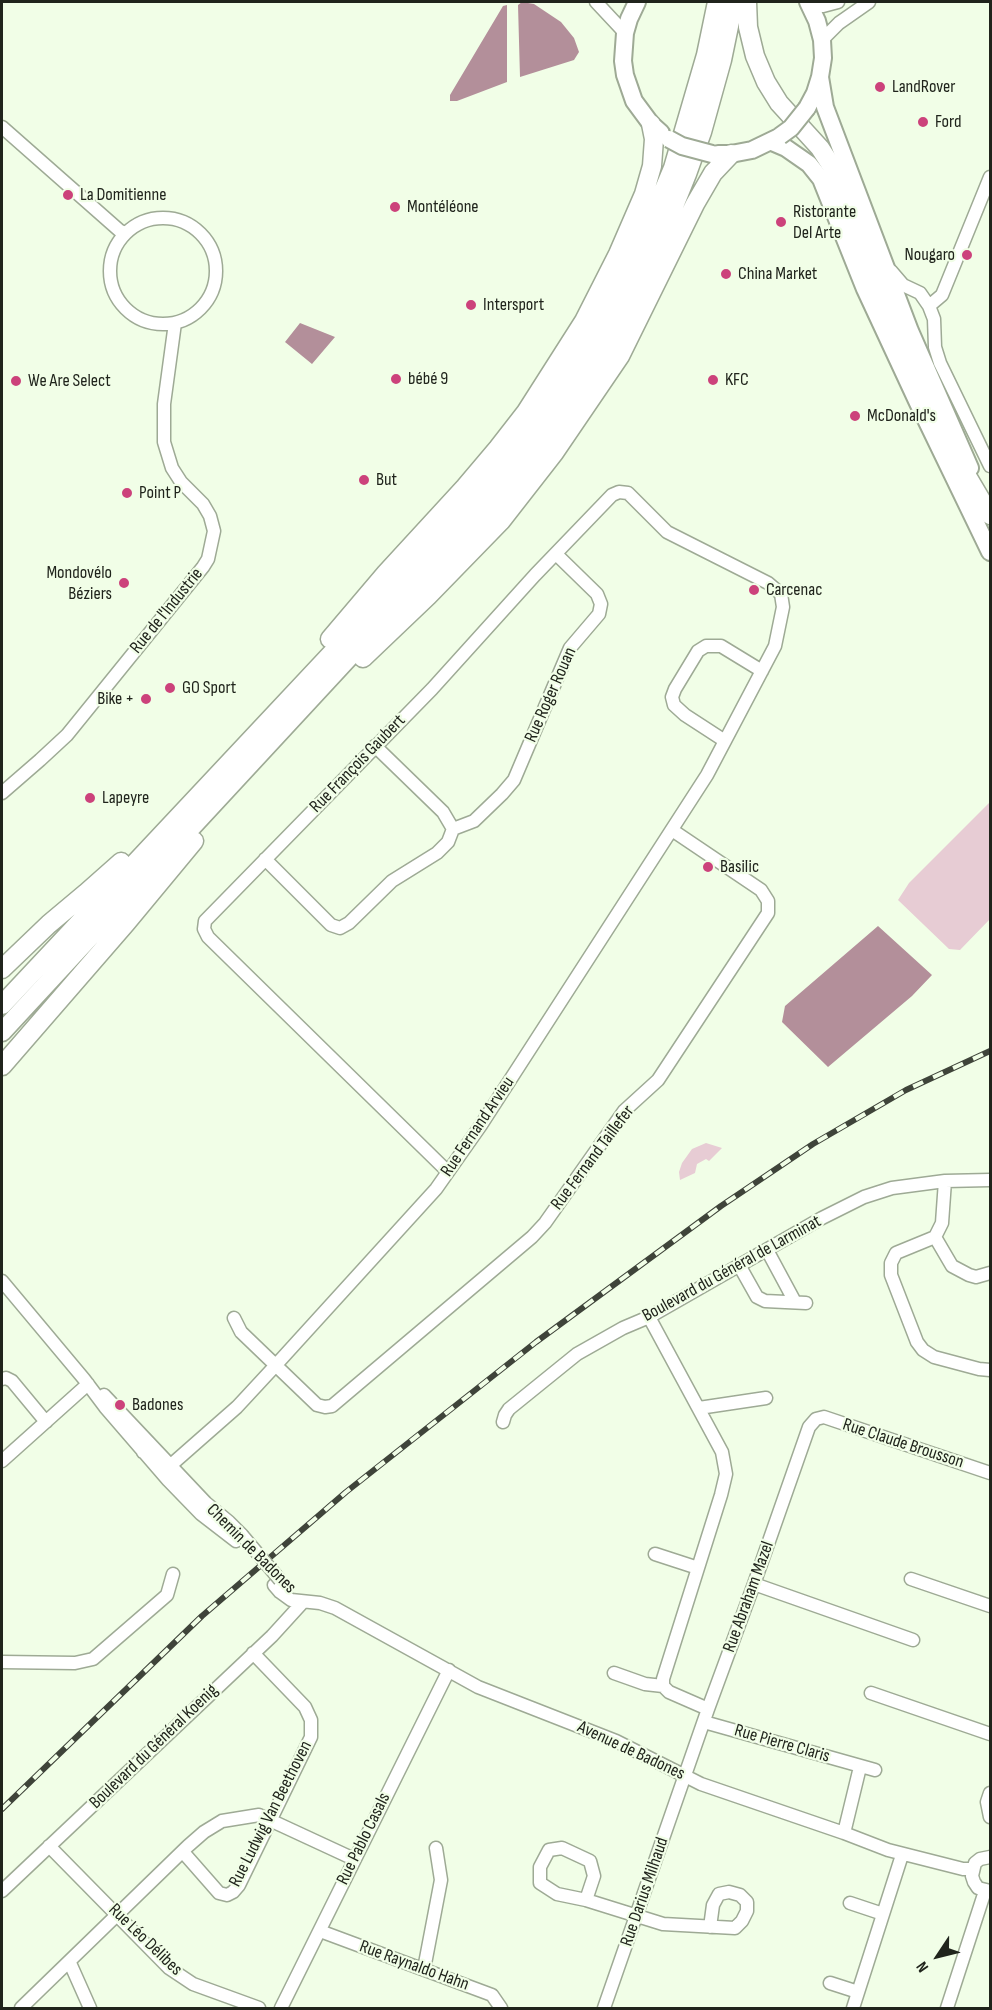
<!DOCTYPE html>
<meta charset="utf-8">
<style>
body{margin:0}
#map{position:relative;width:992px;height:2010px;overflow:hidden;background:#f1fee7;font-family:"Sofia Sans Condensed",sans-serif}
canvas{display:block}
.frame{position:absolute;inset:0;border:3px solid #20241c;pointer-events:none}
.north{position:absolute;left:908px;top:1926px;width:60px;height:60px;-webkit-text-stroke:4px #f1fee7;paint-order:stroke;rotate:235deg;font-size:16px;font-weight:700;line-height:24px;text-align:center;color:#20241c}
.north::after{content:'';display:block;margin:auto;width:21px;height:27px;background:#20241c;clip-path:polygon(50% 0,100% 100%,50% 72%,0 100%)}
</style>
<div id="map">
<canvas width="992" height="2010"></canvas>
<div class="frame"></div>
<div class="north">N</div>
</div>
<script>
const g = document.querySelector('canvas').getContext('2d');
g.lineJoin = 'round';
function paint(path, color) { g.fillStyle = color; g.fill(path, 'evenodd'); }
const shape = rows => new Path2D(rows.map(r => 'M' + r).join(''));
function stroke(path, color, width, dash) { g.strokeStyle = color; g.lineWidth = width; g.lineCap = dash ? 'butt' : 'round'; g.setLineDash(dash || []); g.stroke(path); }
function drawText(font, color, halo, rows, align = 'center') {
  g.font = font + ' "Sofia Sans Condensed",sans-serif'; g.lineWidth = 4.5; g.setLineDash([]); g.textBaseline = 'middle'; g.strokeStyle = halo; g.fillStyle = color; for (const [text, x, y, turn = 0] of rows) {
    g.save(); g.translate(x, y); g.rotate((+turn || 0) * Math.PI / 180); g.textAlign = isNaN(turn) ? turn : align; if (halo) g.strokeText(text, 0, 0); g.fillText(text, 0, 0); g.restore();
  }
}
paint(shape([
 [990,802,990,919,960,950,949,949,898,900,909,883],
 [706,1143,722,1148,709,1161,706,1159,697,1164,695,1173,680,1180,679,1172,682,1163,692,1149]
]), '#e7ccd4');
paint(shape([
 [522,2,534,4,561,22,574,38,579,52,574,60,520,77,518,5],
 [507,5,507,82,457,101,450,101,450,95,503,6],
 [300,323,335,337,312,364,285,342],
 [878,926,932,975,912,996,828,1067,782,1022,785,1006]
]), '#b38f9a');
const minor = shape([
 [596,2,625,33],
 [808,3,823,6,838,2],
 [822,40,839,23,869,2],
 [2,127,120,231,126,233],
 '110 271a53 53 0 1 1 106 0a53 53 0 1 1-106 0Z',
 [891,271,903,285,920,293,929,306,934,319,935,347,940,363,990,466],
 [929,306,942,295,990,177],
 [725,741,685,715,674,705,672,697,675,689,698,651,706,646,721,646,762,671],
 [375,746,443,812,453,829],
 [2,793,40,760,67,735,203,567,208,559,214,531,210,516,203,504,181,482,172,468,164,442,164,404,175,323],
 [265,859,331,925,340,928,349,923,392,881,437,853,448,842,453,829,474,821,502,794,514,780,570,648,599,614,601,604,597,594,556,554],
 [945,1181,942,1223,935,1237,896,1253,891,1263,891,1275,917,1342,923,1350,934,1357,979,1369,990,1370],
 [935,1237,952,1266,969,1275,976,1277,990,1273],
 [767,1250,795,1302],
 [739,1265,757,1297,765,1301,806,1303],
 [2,1281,84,1379,105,1407,168,1480,201,1514,236,1541],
 [649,1317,722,1452,726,1474,721,1495,663,1679,663,1686],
 [234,1318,241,1332,317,1405,325,1407,332,1406,532,1237,545,1223,624,1111,658,1080,768,913,768,901,761,890,672,830],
 [2,1379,6,1378,12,1381,46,1422],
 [104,1395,206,1503,229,1522,242,1535],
 [699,1408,766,1398],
 [503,1422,505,1415,509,1409,577,1354,623,1328,649,1317,822,1218,864,1197,892,1188,945,1181,990,1180],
 [143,1452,154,1456,165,1468,171,1465,196,1443,237,1407,275,1366,436,1189,481,1125,707,775,775,646,783,607,781,594,768,583,667,532,628,493,619,492,612,495,535,575,432,689,205,921,204,929,208,937,448,1172],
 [2,1461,88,1384],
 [655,1554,698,1568],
 [911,1579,990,1606],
 [754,1584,913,1640],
 [274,1585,280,1592,291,1600,320,1603,335,1608,478,1687,616,1741,701,1784,844,1833,888,1850,963,1869,972,1869],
 [2,1662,75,1663,93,1659,167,1595,173,1574],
 [614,1673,645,1684,663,1686,669,1692,708,1709],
 [871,1693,990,1734],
 [704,1722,875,1770],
 [990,1793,987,1802,990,1817],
 [844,1833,860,1767],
 [49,1846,169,1968,193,1984,259,2008],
 [183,1852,219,1893,227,1895,233,1892,239,1885,311,1737,311,1720,305,1707,253,1653],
 [990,1857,980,1859,975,1863,972,1876,974,1882,978,1888,990,1891],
 [2,1891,272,1636,303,1602],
 [586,1900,557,1894,540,1883,540,1867,549,1850,562,1848,590,1861,594,1876,586,1900,663,1924,735,1928,742,1921,747,1911,747,1902,740,1895,729,1892,719,1894,713,1905,710,1927],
 [850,1903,883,1914],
 [320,1931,492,1995,501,2008],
 [70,1963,90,2008],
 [424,1969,441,1880,436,1848],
 [830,1983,858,1992],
 [21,2008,188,1846,204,1832,222,1821,259,1815,354,1859],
 [281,2008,449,1670],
 [604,2008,708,1709,754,1584,809,1427,816,1419,824,1417,990,1473],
 [853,2008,902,1855],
 [947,2008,985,1891]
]);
const major = shape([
 [637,2,629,19,625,33,623,61,625,75,634,101,651,124,661,133],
 [820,77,825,107,910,331,970,468],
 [807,108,815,93,820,77,823,58,822,40,817,21,808,2],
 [772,142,786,148,809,164,821,179,865,289,918,403,990,552],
 [718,154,731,154,752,150,779,137]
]);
const highway = shape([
 [747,2,748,27,755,56,766,82,779,103,820,148,831,165,910,363,957,459,990,515],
 [330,639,386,573,465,487,498,448,526,412,584,321,618,254,644,194,652,166,654,139,651,124],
 [363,658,428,596,501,521,554,453,620,356,695,204,713,173,731,154],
 [2,969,49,924,86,893,121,862],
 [2,1005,468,508,538,422,594,338,641,244,673,168,706,55,717,2],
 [2,1032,377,627,488,511,550,432,577,395,609,344,656,251,687,174,702,132,722,60,734,2],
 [2,1066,126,923,194,841]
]);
stroke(minor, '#9eaa95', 15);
stroke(major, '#9eaa95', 20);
stroke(highway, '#9eaa95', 21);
stroke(minor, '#fff', 12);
stroke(major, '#fff', 16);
stroke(highway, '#fff', 18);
const rail = shape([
 [2,1809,202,1616,346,1492,536,1342,721,1206,813,1144,906,1090,990,1051]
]);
stroke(rail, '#3f443a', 6);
stroke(rail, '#f1fee7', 4, [11]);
const minorBridge = shape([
 [242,1535,280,1580]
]);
const majorBridge = shape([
 [780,136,791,128,807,108],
 [669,139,682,146,712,154]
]);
stroke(minorBridge, '#9eaa95', 15, []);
stroke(majorBridge, '#9eaa95', 20, []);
stroke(minorBridge, '#fff', 12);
stroke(majorBridge, '#fff', 16);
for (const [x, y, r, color] of [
 [880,87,6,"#cc427b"],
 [923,122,6,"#cc427b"],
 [68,195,6,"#cc427b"],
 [395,207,6,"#cc427b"],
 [781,222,6,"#cc427b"],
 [967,255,6,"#cc427b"],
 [726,274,6,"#cc427b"],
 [471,305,6,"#cc427b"],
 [396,379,6,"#cc427b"],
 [713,380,6,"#cc427b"],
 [16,381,6,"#cc427b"],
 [855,416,6,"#cc427b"],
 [364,480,6,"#cc427b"],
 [127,493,6,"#cc427b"],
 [124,583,6,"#cc427b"],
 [754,590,6,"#cc427b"],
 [170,688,6,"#cc427b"],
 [146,699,6,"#cc427b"],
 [90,798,6,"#cc427b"],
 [708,867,6,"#cc427b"],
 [120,1405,6,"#cc427b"]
]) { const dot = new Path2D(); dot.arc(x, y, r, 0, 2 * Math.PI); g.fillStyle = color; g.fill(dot); stroke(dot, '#f1fee7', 2); }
drawText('18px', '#20241c', '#f1fee7', [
 ["LandRover",892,87],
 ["Ford",935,122],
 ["La Domitienne",80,195],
 ["Montéléone",407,207],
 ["Ristorante",793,212],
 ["Del Arte",793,233],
 ["Nougaro",955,255,"right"],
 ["China Market",738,274],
 ["Intersport",483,305],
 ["bébé 9",408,379],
 ["KFC",725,380],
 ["We Are Select",28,381],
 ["McDonald's",867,416],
 ["But",376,480],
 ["Point P",139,493],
 ["Mondovélo",112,573,"right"],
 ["Béziers",112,594,"right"],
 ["Carcenac",766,590],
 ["GO Sport",182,688],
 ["Bike +",134,699,"right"],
 ["Lapeyre",102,798],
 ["Basilic",720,867],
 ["Badones",132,1405]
], 'left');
drawText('18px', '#20241c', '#f1fee7', [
 ["Rue de l'Industrie",167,611,-51],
 ["Rue Roger Rouan",551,695,-66],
 ["Rue François Gaubert",358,764,-46],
 ["Rue Fernand Arvieu",478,1127,-56],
 ["Rue Fernand Taillefer",593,1158,-53],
 ["Boulevard du Général de Larminat",732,1269,-29],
 ["Rue Claude Brousson",903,1444,18],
 ["Chemin de Badones",251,1549,45],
 ["Rue Abraham Mazel",749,1597,-70],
 ["Rue Pierre Claris",782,1744,16],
 ["Boulevard du Général Koenig",154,1747,-44],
 ["Avenue de Badones",631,1751,25],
 ["Rue Ludwig Van Beethoven",271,1814,-63],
 ["Rue Pablo Casals",364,1839,-64],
 ["Rue Darius Milhaud",645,1892,-71],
 ["Rue Léo Délibes",145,1940,44],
 ["Rue Raynaldo Hahn",414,1966,20]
]);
</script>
